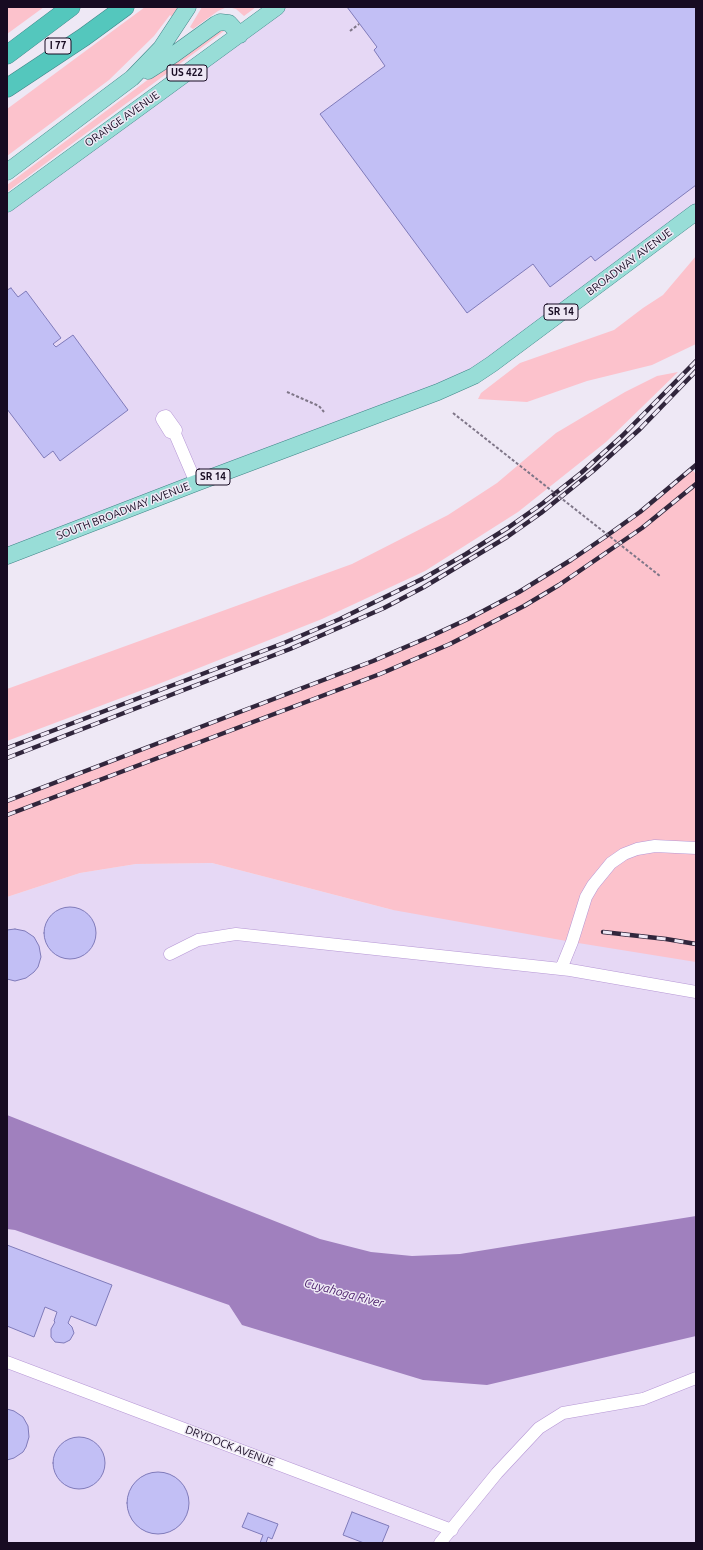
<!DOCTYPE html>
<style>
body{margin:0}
#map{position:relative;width:703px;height:1550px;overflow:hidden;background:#eee8f5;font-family:Ubuntu,sans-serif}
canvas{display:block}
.frame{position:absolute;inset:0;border:8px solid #170b22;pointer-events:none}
</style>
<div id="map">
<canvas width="703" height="1550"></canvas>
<div class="frame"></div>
</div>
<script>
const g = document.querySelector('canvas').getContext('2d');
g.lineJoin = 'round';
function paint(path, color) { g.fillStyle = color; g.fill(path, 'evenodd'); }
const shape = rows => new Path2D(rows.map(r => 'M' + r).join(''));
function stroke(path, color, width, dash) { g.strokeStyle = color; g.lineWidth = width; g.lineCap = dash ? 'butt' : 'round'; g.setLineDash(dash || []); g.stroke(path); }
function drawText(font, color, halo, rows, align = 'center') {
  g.font = font + ' Ubuntu,sans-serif'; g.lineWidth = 3; g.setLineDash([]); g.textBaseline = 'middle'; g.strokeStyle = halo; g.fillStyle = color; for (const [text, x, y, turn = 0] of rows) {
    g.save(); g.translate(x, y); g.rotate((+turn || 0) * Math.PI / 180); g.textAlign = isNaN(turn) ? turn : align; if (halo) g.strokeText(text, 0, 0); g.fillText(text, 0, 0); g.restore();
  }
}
paint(shape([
 [277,7,696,7,696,212,492,364,7,556,7,204],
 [696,564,696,1543,7,1543,7,897,80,873,136,864,212,863,393,910]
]), '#e6d8f5');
paint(shape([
 [7,7,44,7,7,34],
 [145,7,180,7,173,18,170,15,154,36,109,80,7,156,7,109],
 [202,7,227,7,218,11,193,29,190,27],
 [228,7,256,7,244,16,236,9],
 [220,29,224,31,7,192,7,185,213,31],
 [696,256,696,344,652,365,587,381,527,402,478,399,481,393,520,363,614,330,643,308,663,295],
 [678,372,606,442,518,512,425,571,322,619,161,683,7,741,7,689,352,564,448,515,497,483,556,433,625,392,657,376],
 [691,469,696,474,696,962,572,942,393,910,212,863,136,864,80,873,7,897,7,801,373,661,429,637,470,618,519,592,571,560,605,537,640,512]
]), '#fcc2cc');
paint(shape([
 [7,1115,320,1239,371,1252,412,1256,460,1254,696,1216,696,1336,487,1385,423,1380,242,1325,229,1305,15,1230,7,1229]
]), '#a080be');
const building = shape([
 [347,7,696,7,696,185,595,261,591,256,550,287,533,264,467,313,320,114,385,66,374,50,377,47,347,7],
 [11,288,18,297,26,291,61,338,53,344,56,347,73,335,128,410,60,461,53,451,44,458,7,409,7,290,11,288],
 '44 933a26 26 0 1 1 52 0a26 26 0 1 1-52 0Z',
 [15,929,25,931,34,937,39,946,41,957,38,967,34,972,26,978,15,981,7,979,7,930,15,929],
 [7,1245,112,1285,96,1326,71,1316,68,1323,72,1327,74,1333,70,1340,64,1343,55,1342,51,1337,51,1329,55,1322,54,1321,57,1312,45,1307,34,1337,7,1326,7,1245],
 [7,1409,14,1411,23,1417,28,1426,29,1437,26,1447,23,1452,14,1458,7,1460,7,1409],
 '53 1463a26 26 0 1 1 52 0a26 26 0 1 1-52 0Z',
 '127 1503a31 31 0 1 1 62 0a31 31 0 1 1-62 0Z',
 [352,1512,389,1526,382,1543,364,1543,343,1535,352,1512],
 [248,1513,278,1524,272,1539,268,1537,266,1543,260,1543,263,1535,242,1527,248,1513]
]);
paint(building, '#c2bff5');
stroke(building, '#807bba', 1);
const minor = shape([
 [175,434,170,432,162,419,163,417,166,416,176,430,175,434,196,483],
 [170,954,198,940,236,934,570,970,696,992],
 [561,969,572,942,586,897,593,885,611,863,624,854,637,849,655,846,696,848],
 [7,1362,452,1530],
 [440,1543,497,1473,539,1428,563,1413,643,1399,696,1378]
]);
const major = shape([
 [148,71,173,55,216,24,220,22,229,23,240,35],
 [7,172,132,78,161,48,188,7],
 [7,204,277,7],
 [7,556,196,483,438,392,474,376,492,364,696,212]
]);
const highway = shape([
 [7,55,71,7],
 [7,88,84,37,125,7]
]);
stroke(minor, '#b697d5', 13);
stroke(major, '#3f8587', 17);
stroke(highway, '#3f8587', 19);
stroke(shape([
 [350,31,359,24],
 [287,392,319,406,324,412]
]), '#7f7688', 2, [3, 2]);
stroke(minor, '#fff', 12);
stroke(major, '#98ddd7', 16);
stroke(highway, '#54c7bd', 18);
const rail = shape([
 [7,748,284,643,340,619,424,578,466,554,509,527,543,503,581,473,622,436,696,361],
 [7,758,290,649,384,608,424,587,507,537,541,513,593,471,640,429,696,371],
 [7,801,373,661,429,637,470,618,519,592,571,560,605,537,640,512,696,465],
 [7,815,380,674,450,644,524,606,559,585,642,528,696,484],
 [603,932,666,939,696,944]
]);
stroke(rail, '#31263c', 4.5);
stroke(rail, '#eee8f5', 3, [9]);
stroke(shape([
 [453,413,660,576]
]), '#7f7688', 2, [3, 2]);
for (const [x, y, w] of [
 [58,46,26],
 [187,73,40],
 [561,312,34],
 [213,477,34]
]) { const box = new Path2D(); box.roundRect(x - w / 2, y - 8, w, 16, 3); g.fillStyle = '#eee8f5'; g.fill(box); stroke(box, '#170b22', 1); }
drawText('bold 10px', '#170b22', null, [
 ["I 77",58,46],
 ["US 422",187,73],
 ["SR 14",561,312],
 ["SR 14",213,477]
]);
drawText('11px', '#170b22', '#eee8f5', [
 ["ORANGE AVENUE",122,119,-35],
 ["BROADWAY AVENUE",629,262,-37],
 ["SOUTH BROADWAY AVENUE",123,511,-21],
 ["DRYDOCK AVENUE",230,1446,21]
]);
drawText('italic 12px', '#4c216c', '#eee8f5', [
 ["Cuyahoga River",344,1293,15]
]);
</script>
